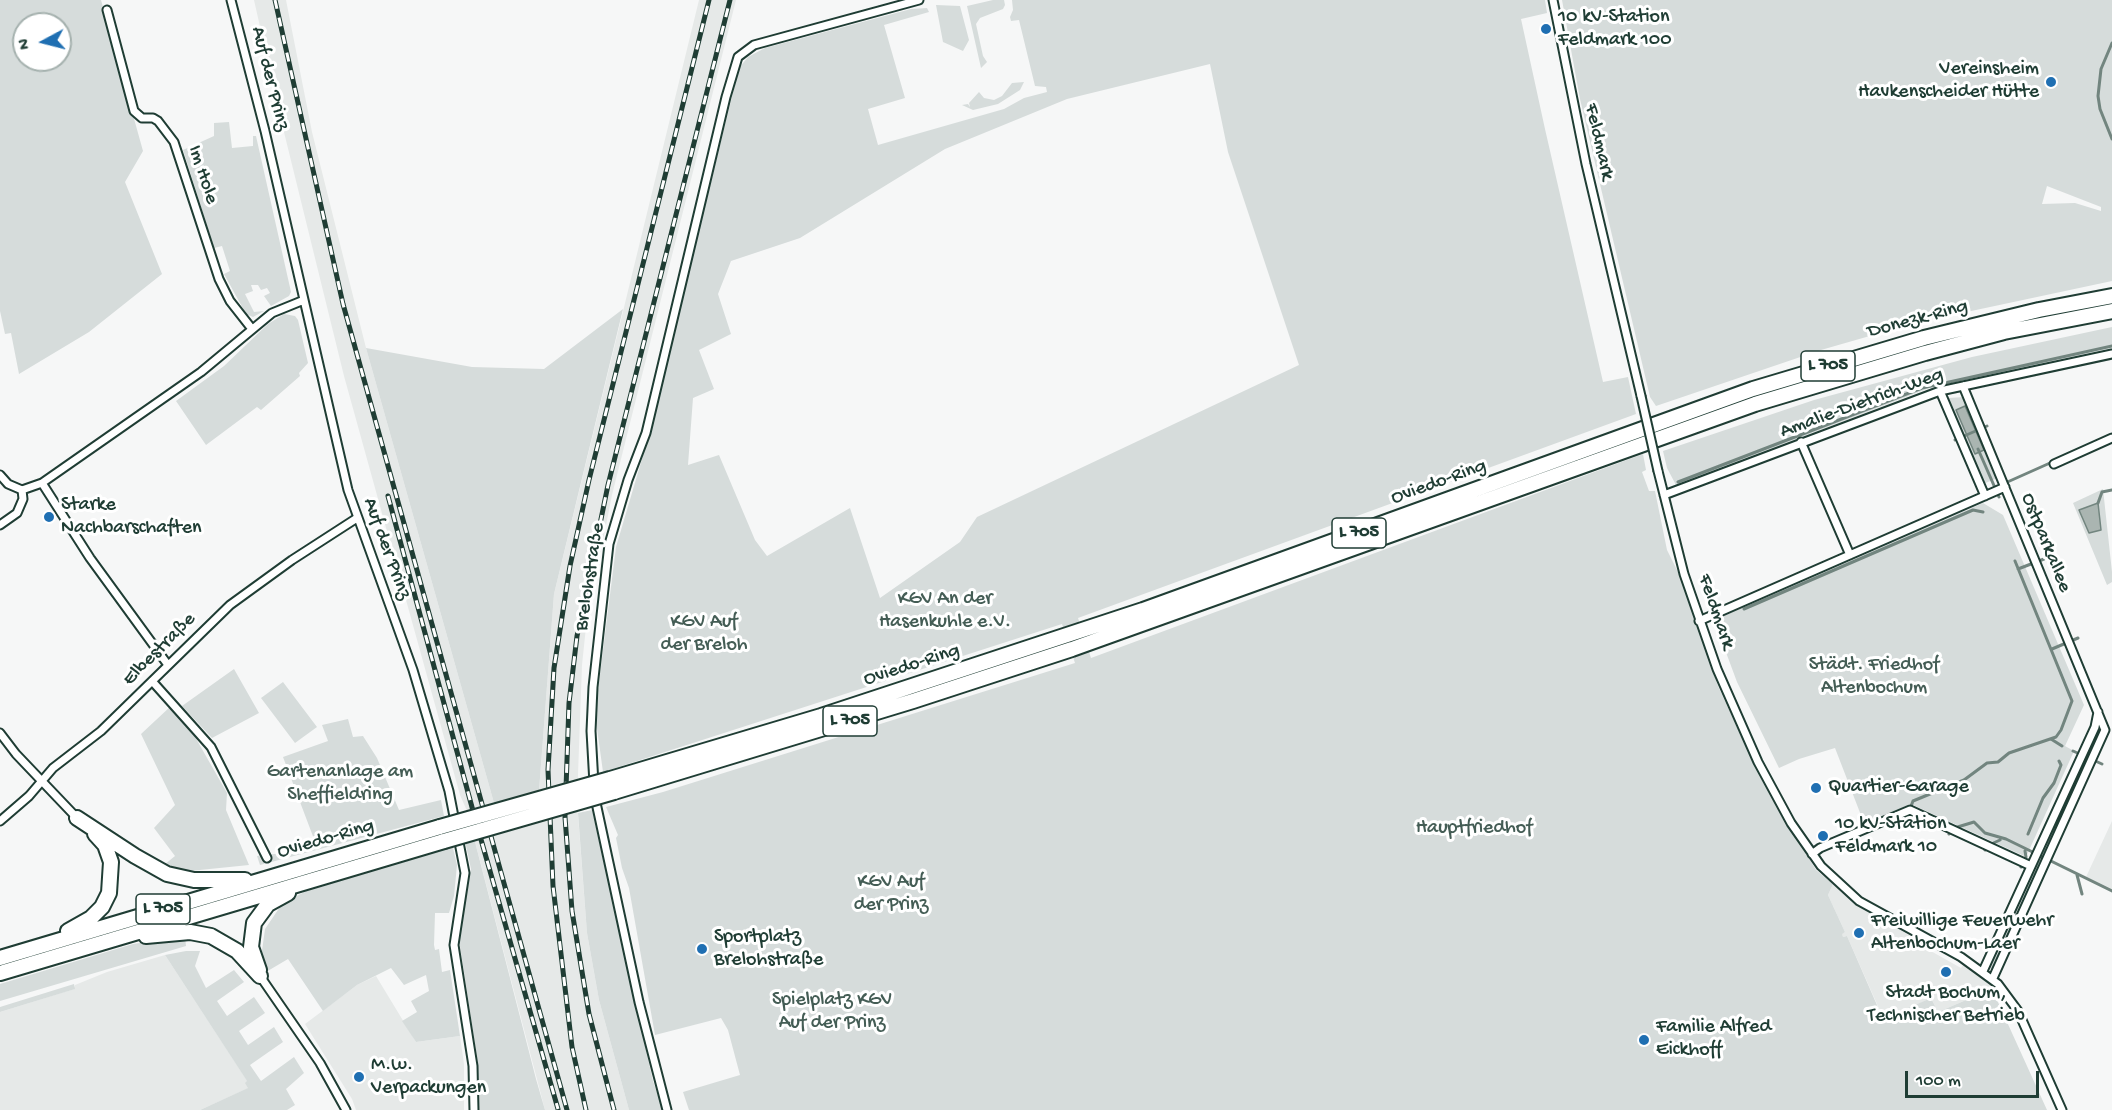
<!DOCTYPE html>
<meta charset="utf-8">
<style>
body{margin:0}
#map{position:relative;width:2112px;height:1110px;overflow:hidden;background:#f6f7f7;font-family:"Gochi Hand",sans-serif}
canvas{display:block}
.north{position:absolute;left:12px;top:12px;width:60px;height:60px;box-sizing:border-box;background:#fff;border:2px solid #a5b1ae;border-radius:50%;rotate:263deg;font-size:16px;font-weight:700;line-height:24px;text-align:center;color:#1f3d34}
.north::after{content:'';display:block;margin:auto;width:21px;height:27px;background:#1f6fb2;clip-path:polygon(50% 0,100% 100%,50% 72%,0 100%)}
.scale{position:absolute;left:1905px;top:1071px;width:134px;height:27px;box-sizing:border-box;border:3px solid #1f3d34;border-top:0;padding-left:8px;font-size:18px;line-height:21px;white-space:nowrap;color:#1f3d34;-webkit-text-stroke:4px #fff;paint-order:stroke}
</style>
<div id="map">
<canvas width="2112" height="1110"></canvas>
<div class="north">N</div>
<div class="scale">100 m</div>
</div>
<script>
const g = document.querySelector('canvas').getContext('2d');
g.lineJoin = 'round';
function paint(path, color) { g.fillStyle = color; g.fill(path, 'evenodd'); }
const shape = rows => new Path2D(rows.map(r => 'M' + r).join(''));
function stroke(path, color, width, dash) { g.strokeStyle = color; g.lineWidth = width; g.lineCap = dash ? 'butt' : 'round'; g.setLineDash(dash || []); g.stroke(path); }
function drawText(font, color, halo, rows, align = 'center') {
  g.font = font + ' "Gochi Hand",sans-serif'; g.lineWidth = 6; g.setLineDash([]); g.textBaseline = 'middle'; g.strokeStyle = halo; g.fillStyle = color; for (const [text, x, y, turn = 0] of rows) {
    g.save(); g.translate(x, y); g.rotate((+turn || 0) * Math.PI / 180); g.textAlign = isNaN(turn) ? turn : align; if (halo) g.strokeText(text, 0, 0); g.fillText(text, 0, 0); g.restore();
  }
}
paint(shape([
 [254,0,286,0,312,132,366,348,494,803,467,811,460,795,344,376,281,120],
 [699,0,736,0,612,495,586,627,582,665,577,802,587,933,599,1000,629,1110,545,1110,474,838,539,820,539,791,554,594],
 [2112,821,2112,889,2086,877],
 [1833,884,1872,914,1930,947,1929,950,1961,968,1963,965,1970,969,1992,984,1992,989,1938,1012,1931,998,1884,1020,1847,936,1843,937,1841,933,1845,932,1828,895],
 [165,955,248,1082,249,1088,200,1110,0,1110,0,1012,74,989,75,985,107,972],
 [376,976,416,1042,460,1036,464,1064,464,1110,356,1110,352,1099,305,1024,357,985]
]), '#e6e9e8');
paint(shape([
 [0,0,101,0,143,151,125,182,162,274,89,332,19,374,11,333,5,334,0,311],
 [24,24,60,24,60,60,24,60],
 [993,0,1004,0,1005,5,1003,9,980,18,976,24,983,56,987,62,981,68,967,6],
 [1012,0,1545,0,1547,13,1521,19,1545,129,1603,382,1628,377,1636,414,1078,618,1091,658,1643,454,1646,470,1642,472,1649,491,1655,491,1667,550,1679,574,1718,686,1760,777,1816,870,1833,884,1828,895,1845,932,1842,934,1843,937,1847,936,1883,1019,1931,998,1938,1012,1992,989,2047,1110,689,1110,683,1092,740,1075,728,1030,721,1018,655,1035,629,888,622,868,616,838,618,835,606,807,663,792,1075,663,1062,624,603,772,595,714,616,547,647,442,739,68,748,57,765,48,911,9,927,8,929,12,884,25,905,98,868,109,878,145,1004,109,1024,98,1047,92,1046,87,1035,86,1019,20,1011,21,1010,17,1013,10],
 [1210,64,1228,152,1299,365,977,517,960,542,880,598,850,508,767,556,755,540,719,455,688,465,693,398,714,389,699,350,731,334,718,294,731,261,800,238,945,149,1067,99],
 [1562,0,2112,0,2112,281,1915,323,1821,350,1656,406,1650,397,1580,99],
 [2047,186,2101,207,2101,211,2075,203,2042,204],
 [936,5,960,6,969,40,963,51,943,42],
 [1024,82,1020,90,998,104,973,110,962,105,968,104,970,107,969,103,979,92,984,98,994,100,1002,96,1012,83],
 [229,122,232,148,253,146,253,136,256,136,291,292,289,296,271,306,264,296,270,293,267,288,261,290,258,285,251,285,253,291,245,294,254,312,264,311,253,317,246,314,224,274,230,271,222,246,214,248,183,150,214,136,214,123],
 [623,309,554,594,539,791,494,803,366,348,472,367,544,369],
 [284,314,295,316,298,320,308,363,299,373,300,376,261,410,257,407,206,445,176,401,224,366,268,324],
 [2112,327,2112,348,1932,387,1676,485,1667,468,1663,451,1814,400,1972,357],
 [1965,397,2000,477,1983,484,1948,403,1948,398],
 [2103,489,2112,572,2112,582,2107,585,2073,503],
 [1983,503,2003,515,2084,705,2065,746,2074,751,2026,857,1911,804,1864,823,1835,748,1799,759,1779,768,1737,682,1714,620],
 [234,669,259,713,212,738,182,706],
 [283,682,317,727,295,743,261,698],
 [171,706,190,728,227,793,226,810,249,865,190,871,164,865,175,856,154,828,175,805,141,734],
 [348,719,353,737,363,736,377,758,399,810,441,800,444,816,260,865,257,856,283,853,314,839,283,757,328,741,322,725],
 [592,810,653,1081,663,1110,629,1110,599,1000,587,933,578,813],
 [474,838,536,1079,545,1110,478,1110,478,1064,459,940,471,869,465,841],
 [452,844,457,865,454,896,449,913,435,913,434,945,435,950,439,949,442,972,450,970,460,1036,416,1042,402,1021,417,1012,411,1001,429,991,426,975,404,985,391,968,357,985,323,1011,288,959,266,972,261,958,265,929,282,904,306,891],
 [2035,864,2040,867,1996,966,1991,970,1989,964],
 [185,936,186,946,0,1001,0,984,133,944],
 [186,951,200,951,195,966,206,988,234,970,244,982,217,1001,227,1016,254,997,265,1013,239,1031,248,1045,274,1027,283,1042,250,1065,261,1081,294,1057,304,1073,286,1089,295,1105,287,1110,200,1110,248,1088,245,1083,247,1081,165,955],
 [74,984,75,989,0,1012,0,1007]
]), '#d6dcdb');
const water = shape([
 [1965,406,1984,450,1975,454,1956,410,1965,406],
 [2098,503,2101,530,2089,533,2079,510,2098,503]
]);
paint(water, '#aab5b1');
stroke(water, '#72857f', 1.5);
stroke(shape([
 [2112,43,2101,69,2098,96,2100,109,2112,139],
 [1955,440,1987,426],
 [1978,449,1999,497],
 [1678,482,1922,388,2112,346],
 [1994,488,2050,463],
 [2098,503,2102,492,2112,490],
 [2018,569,2044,559],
 [1744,609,1973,510,1983,512],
 [2052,649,2078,638],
 [2051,739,2062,746],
 [2073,751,2102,764],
 [1907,817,1913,801,1964,780,1987,763,1998,762,2009,753,2056,737,2061,730,2072,701,2015,561],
 [1949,834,1951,829,1974,822,1985,833,2006,839,2112,891],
 [2028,834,2043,798,2054,783,2061,765,2059,761],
 [1985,850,1987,846,2000,840],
 [2021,867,2026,857,2025,851],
 [2077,875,2082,894]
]), '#72857f', 3);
const street = shape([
 [231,0,265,131,348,490,413,670,449,791,465,873,454,945,473,1066,474,1110],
 [1553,0,1586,164,1641,396],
 [107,10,134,111,142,118,153,118,158,121,174,142,219,279,230,301,252,329],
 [1963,386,2105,730,1993,978],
 [1940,391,1985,496],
 [1801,442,1850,555],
 [2054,464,2112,438],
 [1658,471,1684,574,1717,669,1758,762,1791,823,1821,866,1859,901,1961,957,1998,984,2018,1011,2062,1110],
 [0,475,8,484,22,490,42,483,90,558,168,665],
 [42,483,201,372,272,313,304,300],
 [1664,495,1940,391,2112,354],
 [0,525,17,513,23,499,22,490],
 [1699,621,2005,487],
 [152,681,211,747,267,858],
 [0,733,16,754,77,818],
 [594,784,591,731,593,687,609,544,628,480,646,433,726,97,738,57,754,45,919,0],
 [595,798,639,1002,667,1110],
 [0,821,29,796,53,768,101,731,230,605,292,560,357,518],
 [1812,854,1820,848,1910,810,2031,866],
 [1983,971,2095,727,2098,712],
 [260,976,320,1063,346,1110]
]);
const highway = shape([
 [610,779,821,716,1143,610,1753,389,1924,338,2039,310,2112,296],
 [614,792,913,701,1072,649,1755,404,1925,353,2004,332,2112,311],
 [77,818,135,856,167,874,194,880,245,880],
 [68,931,91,918,102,907,109,893,111,862,105,845,95,834],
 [146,936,190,932,211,936,237,951,260,976],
 [0,958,440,827],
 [259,970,251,947,254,923,268,904,288,893],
 [0,973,444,841]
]);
stroke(street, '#1f3d34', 11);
stroke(highway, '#1f3d34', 18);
stroke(street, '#fff', 7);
stroke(highway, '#fff', 14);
const rail = shape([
 [275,0,343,304,567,1110],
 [388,496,476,822,558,1109],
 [586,1110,572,1047,553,886,548,770,554,668,570,566,589,480,709,0],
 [614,1110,589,1014,572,911,565,817,569,703,577,636,608,485,730,0]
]);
stroke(rail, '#1f3d34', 5);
stroke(rail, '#fff', 3, [9]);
const streetBridge = shape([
 [1641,396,1658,471]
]);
const highwayBridge = shape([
 [440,827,610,779],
 [444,841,614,792]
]);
stroke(streetBridge, '#1f3d34', 11, []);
stroke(highwayBridge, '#1f3d34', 18, []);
stroke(streetBridge, '#fff', 7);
stroke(highwayBridge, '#fff', 14);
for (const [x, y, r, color] of [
 [1546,29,6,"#1f6fb2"],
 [2051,82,6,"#1f6fb2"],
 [49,517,6,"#1f6fb2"],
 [1816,788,6,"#1f6fb2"],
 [1823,836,6,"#1f6fb2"],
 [1859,933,6,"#1f6fb2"],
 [702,949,6,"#1f6fb2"],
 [1946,972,6,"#1f6fb2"],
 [1644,1040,6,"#1f6fb2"],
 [359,1077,6,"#1f6fb2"]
]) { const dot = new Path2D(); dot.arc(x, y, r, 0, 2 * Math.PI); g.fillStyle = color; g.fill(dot); stroke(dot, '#fff', 2); }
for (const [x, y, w] of [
 [1828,366,54],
 [1359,533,54],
 [850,721,54],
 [163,909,54]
]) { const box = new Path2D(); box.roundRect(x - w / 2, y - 15, w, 30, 4.5); g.fillStyle = '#fff'; g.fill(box); stroke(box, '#1f3d34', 1.5); }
drawText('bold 18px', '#1f3d34', null, [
 ["L 705",1828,366],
 ["L 705",1359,533],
 ["L 705",850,721],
 ["L 705",163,909]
]);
drawText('20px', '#1f3d34', '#fff', [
 ["10 kV-Station",1558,18],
 ["Feldmark 100",1558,41],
 ["Vereinsheim",2039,70,"right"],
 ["Havkenscheider Hütte",2039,93,"right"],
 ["Starke",61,506],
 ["Nachbarschaften",61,529],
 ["Quartier-Garage",1828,788],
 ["10 kV-Station",1835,825],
 ["Feldmark 10",1835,848],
 ["Freiwillige Feuerwehr",1871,922],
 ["Altenbochum-Laer",1871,945],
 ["Sportplatz",714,938],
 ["Brelohstraße",714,961],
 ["Stadt Bochum,",1946,994,"center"],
 ["Technischer Betrieb",1946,1017,"center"],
 ["Familie Alfred",1656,1028],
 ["Eickhoff",1656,1051],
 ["M.w.",371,1066],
 ["Verpackungen",371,1089]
], 'left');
drawText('20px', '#1f3d34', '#fff', [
 ["Auf der Prinz",269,79,76],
 ["Feldmark",1598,142,77],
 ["Im Hole",202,175,72],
 ["Donezk-Ring",1918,320,-15],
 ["Amalie-Dietrich-Weg",1862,404,-20],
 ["Oviedo-Ring",1439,483,-20],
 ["Ostparkallee",2045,543,68],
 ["Auf der Prinz",386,549,70],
 ["Brelohstraße",591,577,-81],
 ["Feldmark",1715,612,71],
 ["Elbestraße",160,650,-45],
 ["Oviedo-Ring",912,666,-18],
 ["Oviedo-Ring",326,840,-16]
]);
drawText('20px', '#445d55', '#fff', [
 ["KGV An der",945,600],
 ["Hasenkuhle e.V.",945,623],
 ["KGV Auf",704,623],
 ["der Breloh",704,646],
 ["Städt. Friedhof",1874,666],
 ["Altenbochum",1874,689],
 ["Gartenanlage am",340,773],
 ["Sheffieldring",340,796],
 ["Hauptfriedhof",1474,829],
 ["KGV Auf",891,883],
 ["der Prinz",891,906],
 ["Spielplatz KGV",832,1001],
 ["Auf der Prinz",832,1024]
]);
</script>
